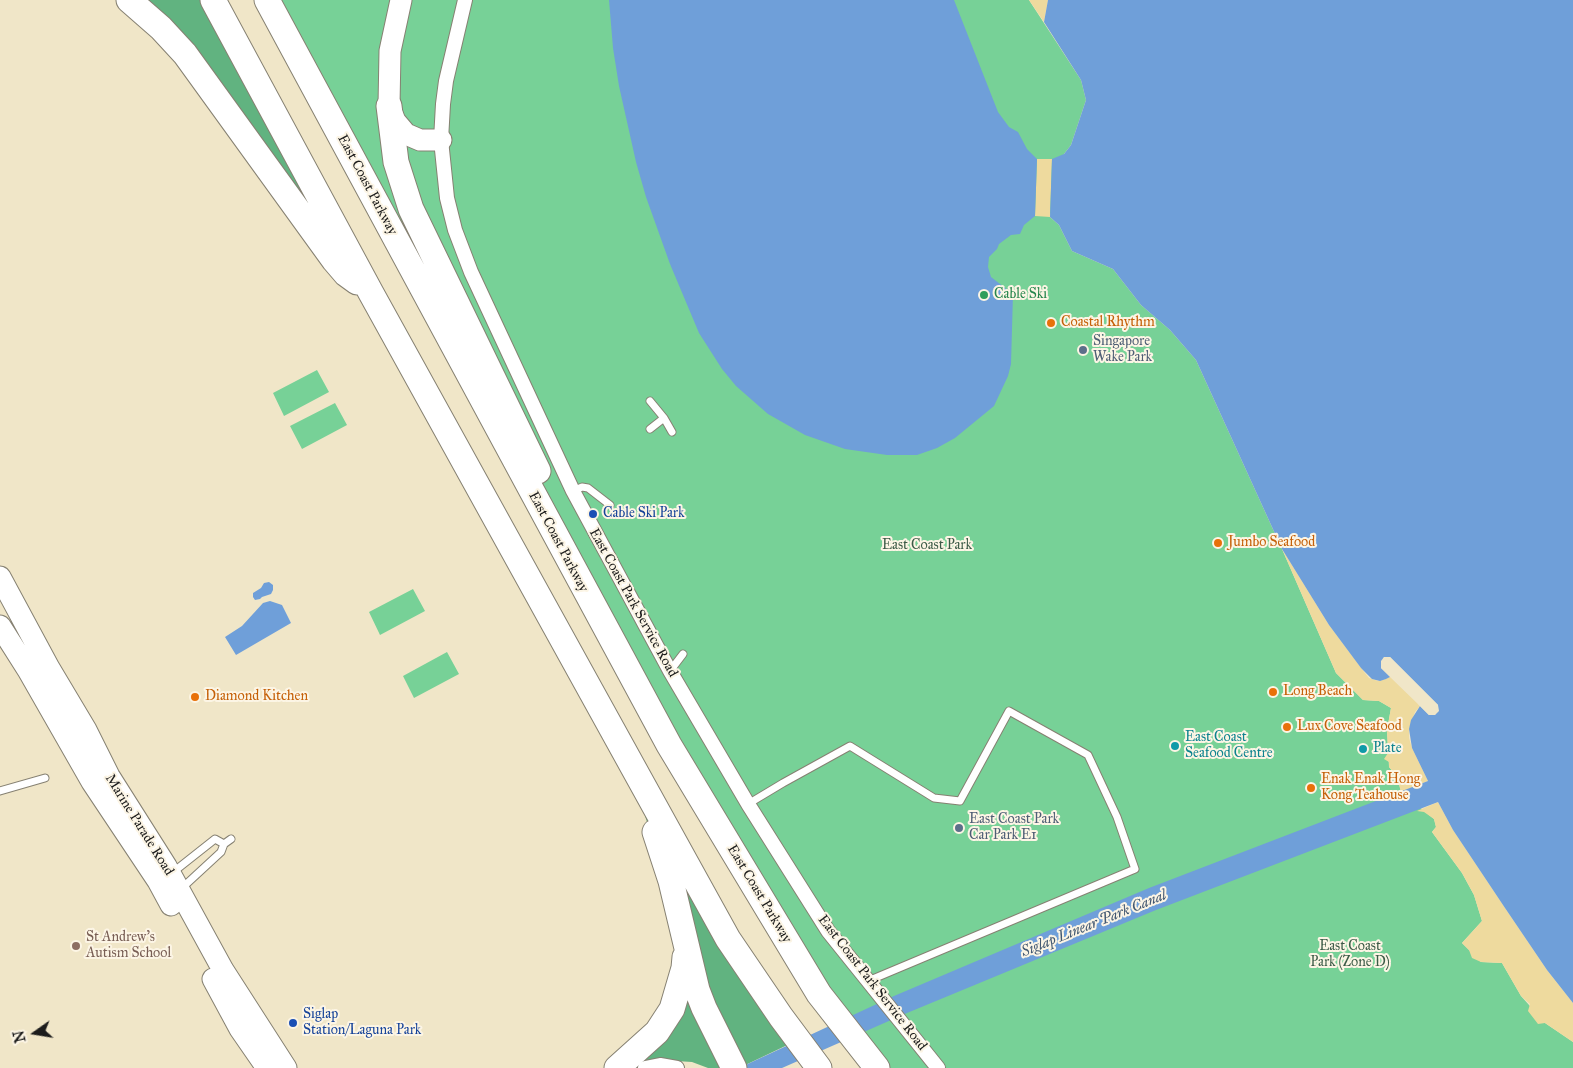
<!DOCTYPE html>
<style>
body{margin:0}
#map{position:relative;width:1573px;height:1068px;overflow:hidden;background:#f0e6c8;font-family:"IM FELL Great Primer",serif}
canvas{display:block}
.north{position:absolute;left:10px;top:1008px;width:50px;height:50px;-webkit-text-stroke:4px #fcf5e5;paint-order:stroke;rotate:257deg;font-size:14px;font-weight:700;line-height:20px;text-align:center;color:#1c1c1c}
.north::after{content:'';display:block;margin:auto;width:18px;height:22px;background:#1c1c1c;clip-path:polygon(50% 0,100% 100%,50% 72%,0 100%)}
</style>
<div id="map">
<canvas width="1573" height="1068"></canvas>
<div class="north">N</div>
</div>
<script>
const g = document.querySelector('canvas').getContext('2d');
g.lineJoin = 'round';
function paint(path, color) { g.fillStyle = color; g.fill(path, 'evenodd'); }
const shape = rows => new Path2D(rows.map(r => 'M' + r).join(''));
function stroke(path, color, width, dash) { g.strokeStyle = color; g.lineWidth = width; g.lineCap = dash ? 'butt' : 'round'; g.setLineDash(dash || []); g.stroke(path); }
function drawText(font, color, halo, rows, align = 'center') {
  g.font = font + ' "IM FELL Great Primer",serif'; g.lineWidth = 4; g.setLineDash([]); g.textBaseline = 'middle'; g.strokeStyle = halo; g.fillStyle = color; for (const [text, x, y, turn = 0] of rows) {
    g.save(); g.translate(x, y); g.rotate((+turn || 0) * Math.PI / 180); g.textAlign = isNaN(turn) ? turn : align; if (halo) g.strokeText(text, 0, 0); g.fillText(text, 0, 0); g.restore();
  }
}
paint(shape([
 [266,0,1029,0,1081,80,1086,100,1071,145,1064,154,1050,217,1059,225,1072,251,1113,269,1141,305,1170,330,1196,360,1282,549,1336,673,1363,700,1379,701,1391,708,1387,730,1389,767,1397,776,1401,792,1434,819,1436,827,1432,832,1462,873,1474,895,1482,921,1462,943,1481,962,1502,963,1521,996,1545,1023,1573,1042,1573,1068,878,1068,819,994],
 [317,370,329,392,284,416,273,393],
 [335,403,347,425,302,449,290,426],
 [413,589,425,611,380,635,369,612],
 [447,652,459,674,414,698,403,676]
]), '#77d197');
paint(shape([
 [129,0,213,0,370,292],
 [631,771,800,1039,739,1068,708,1068,692,1062,676,1061,628,1068,604,1068,628,1051,675,988,677,918]
]), '#61b380');
paint(shape([
 [1029,0,1048,0,1044,22],
 [1037,159,1052,159,1050,217,1035,216],
 [1282,549,1329,625,1365,673,1369,678,1378,681,1383,680,1390,677,1420,706,1415,712,1409,729,1409,738,1412,748,1428,781,1401,792,1397,776,1389,767,1389,762,1384,759,1388,753,1387,730,1391,708,1379,701,1363,700,1336,673],
 [1438,802,1453,830,1505,908,1547,970,1573,1003,1573,1042,1545,1023,1538,1024,1528,1011,1530,1004,1521,996,1502,963,1481,962,1472,958,1469,950,1462,943,1482,921,1474,895,1462,873,1432,832,1436,827,1434,819,1424,812,1417,811]
]), '#eeda9e');
paint(shape([
 [609,0,954,0,998,112,1009,127,1018,132,1027,149,1037,159,1035,216,1024,225,1020,234,1011,235,999,244,997,249,989,257,988,267,991,277,1013,294,1011,364,1008,376,994,406,955,438,937,448,917,455,887,455,845,449,805,435,768,414,736,386,722,369,699,333,670,264,646,197,636,162,619,86,613,48],
 [1048,0,1573,0,1573,1003,1547,970,1505,908,1453,830,1438,802,1156,910,907,1013,782,1068,739,1068,894,996,1149,888,1428,781,1412,748,1409,729,1411,720,1420,706,1429,715,1435,715,1438,705,1390,657,1384,657,1381,668,1390,677,1386,679,1380,681,1372,679,1361,668,1329,625,1282,549,1196,360,1170,330,1141,305,1113,269,1072,251,1059,225,1050,217,1052,159,1064,154,1071,145,1086,100,1081,80,1044,22],
 [269,582,273,585,273,590,271,594,262,597,260,599,255,600,253,597,253,593,261,588,264,583],
 [270,601,282,605,291,623,236,655,225,637,242,626,263,603]
]), '#6f9fd9');
paint(shape([
 [1384,657,1390,657,1438,705,1439,711,1435,715,1429,715,1418,704,1421,704,1430,713,1434,713,1436,711,1436,706,1389,660,1385,660,1383,662,1384,666,1393,675,1392,678,1381,668,1381,661]
]), '#f0e6c8');
const lane = shape([
 [650,401,664,418,672,432],
 [650,429,664,418],
 [573,491,582,487,588,488,610,505],
 [670,671,683,654],
 [0,791,45,778],
 [748,804,783,783,850,746,934,798,960,801,1009,711,1088,755,1117,817,1135,869,868,981],
 [172,873,215,839,224,844],
 [182,888,221,852,224,844,231,839]
]);
const street = shape([
 [465,0,446,81,443,104,441,140,447,198,455,230,471,272,573,491,670,671,748,804,828,931,938,1068],
 [645,1068,660,1065,677,1068]
]);
const primary = shape([
 [401,0,390,51,389,106,395,121,406,134,420,140,441,140],
 [0,577,49,668,86,730,109,776,166,866,223,970,286,1068],
 [0,626,28,670,92,782,158,881,171,905],
 [213,979,240,1029,267,1068]
]);
const highway = shape([
 [129,0,161,28,185,54,334,260,346,274,357,282],
 [213,0,371,293,728,939,781,1017,819,1068],
 [267,0,669,745,819,994,877,1068],
 [389,106,396,162,411,209,538,471],
 [655,832,671,881,697,990,704,1008,734,1068],
 [617,1068,657,1032,672,1009,684,968,685,957]
]);
stroke(lane, '#868172', 9);
stroke(street, '#868172', 16);
stroke(primary, '#868172', 23);
stroke(highway, '#868172', 27);
stroke(lane, '#fff', 7);
stroke(street, '#fff', 14);
stroke(primary, '#fff', 21);
stroke(highway, '#fff', 25);
for (const [x, y, r, color] of [
 [984,295,5,"#2e9e5b"],
 [1051,323,5,"#e8710a"],
 [1083,350,5,"#5c6f8a"],
 [593,514,5,"#1a4fb4"],
 [1218,543,5,"#e8710a"],
 [1273,692,5,"#e8710a"],
 [195,697,5,"#e8710a"],
 [1287,727,5,"#e8710a"],
 [1175,746,5,"#0f9aa8"],
 [1363,749,5,"#0f9aa8"],
 [1311,788,5,"#e8710a"],
 [959,828,5,"#5c6f8a"],
 [76,946,5,"#8d6e63"],
 [293,1023,5,"#1a4fb4"]
]) { const dot = new Path2D(); dot.arc(x, y, r, 0, 2 * Math.PI); g.fillStyle = color; g.fill(dot); stroke(dot, '#fcf5e5', 2); }
drawText('14px', '#1c1c1c', '#fcf5e5', [
 ["East Coast Parkway",367,185,62],
 ["East Coast Parkway",558,542,62],
 ["East Coast Park Service Road",633,603,61],
 ["Marine Parade Road",139,825,58],
 ["East Coast Parkway",759,894,59],
 ["East Coast Park Service Road",872,983,52]
]);
drawText('14px', '#27864d', '#fcf5e5', [
 ["Cable Ski",994,295]
], 'left');
drawText('14px', '#c56008', '#fcf5e5', [
 ["Coastal Rhythm",1061,323],
 ["Jumbo Seafood",1228,543],
 ["Long Beach",1283,692],
 ["Diamond Kitchen",205,697],
 ["Lux Cove Seafood",1297,727],
 ["Enak Enak Hong",1321,780],
 ["Kong Teahouse",1321,796]
], 'left');
drawText('14px', '#4e5e75', '#fcf5e5', [
 ["Singapore",1093,342],
 ["Wake Park",1093,358],
 ["East Coast Park",969,820],
 ["Car Park E1",969,836]
], 'left');
drawText('14px', '#164399', '#fcf5e5', [
 ["Cable Ski Park",603,514],
 ["Siglap",303,1015],
 ["Station/Laguna Park",303,1031]
], 'left');
drawText('14px', '#3c5b47', '#fcf5e5', [
 ["East Coast Park",927,546],
 ["East Coast",1350,947],
 ["Park (Zone D)",1350,963]
]);
drawText('14px', '#0d838f', '#fcf5e5', [
 ["East Coast",1185,738],
 ["Seafood Centre",1185,754],
 ["Plate",1373,749]
], 'left');
drawText('14px', '#785e54', '#fcf5e5', [
 ["St Andrew's",86,938],
 ["Autism School",86,954]
], 'left');
drawText('italic 15px', '#415771', '#fcf5e5', [
 ["Siglap Linear Park Canal",1094,924,-22]
]);
</script>
